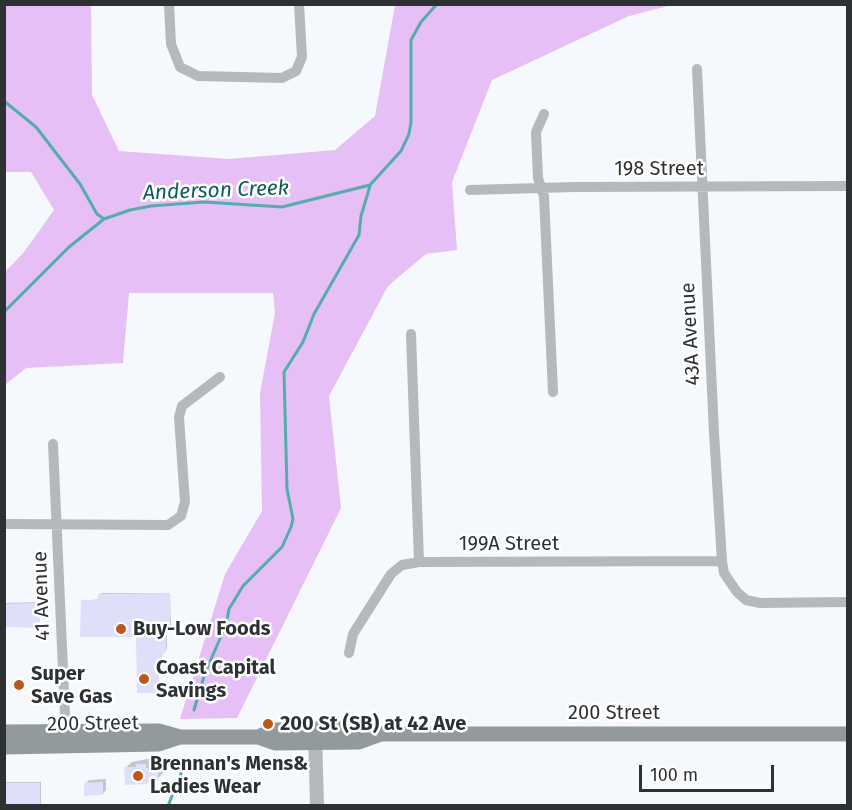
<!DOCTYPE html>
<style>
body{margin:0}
#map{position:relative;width:852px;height:810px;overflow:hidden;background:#f5f9fe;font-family:"Fira Sans",sans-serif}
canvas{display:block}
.frame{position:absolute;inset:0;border:6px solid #2e3134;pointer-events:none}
.scale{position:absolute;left:639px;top:765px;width:135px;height:27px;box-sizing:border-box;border:3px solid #2e3134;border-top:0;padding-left:8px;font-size:18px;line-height:21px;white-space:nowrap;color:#2e3134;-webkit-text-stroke:4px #fff;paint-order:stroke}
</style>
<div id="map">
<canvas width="852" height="810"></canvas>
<div class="frame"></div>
<div class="scale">100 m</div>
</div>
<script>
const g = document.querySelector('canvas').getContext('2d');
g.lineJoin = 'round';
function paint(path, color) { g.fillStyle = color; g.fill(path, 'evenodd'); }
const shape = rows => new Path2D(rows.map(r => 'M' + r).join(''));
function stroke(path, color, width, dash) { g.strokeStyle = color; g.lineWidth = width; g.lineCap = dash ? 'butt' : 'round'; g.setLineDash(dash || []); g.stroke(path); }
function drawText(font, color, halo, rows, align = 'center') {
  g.font = font + ' "Fira Sans",sans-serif'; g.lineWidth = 5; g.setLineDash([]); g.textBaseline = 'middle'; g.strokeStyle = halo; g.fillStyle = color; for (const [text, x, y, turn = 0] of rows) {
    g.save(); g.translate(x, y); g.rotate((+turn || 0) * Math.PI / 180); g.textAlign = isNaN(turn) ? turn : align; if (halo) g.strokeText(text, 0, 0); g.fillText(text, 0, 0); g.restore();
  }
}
paint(shape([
 [5,4,91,5,92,95,119,151,229,159,335,150,375,116,395,5,672,5,629,16,492,80,452,182,457,250,426,254,388,286,329,396,341,508,237,718,180,719,225,574,262,511,260,393,275,313,273,293,129,293,123,363,26,368,5,385,5,272,24,252,54,210,31,172,5,172]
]), '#e6bff6');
paint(shape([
 [101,593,170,593,171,628,167,632,167,649,162,653,163,669,158,673,159,686,153,692,138,635,83,601,100,599],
 [38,602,38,607,40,606,39,626,4,626,4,603],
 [152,758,152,763,163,762,164,772,158,778,152,778,148,782,125,768,132,762],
 [106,779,106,790,103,794,85,784,89,780],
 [4,782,41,782,41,806,4,806]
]), '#0003');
stroke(shape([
 [4,101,36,127,80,184,97,214,104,219],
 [4,312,69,247,104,219,130,210,151,206,204,202,282,207,370,185,401,151,409,134,411,122,411,40,421,22,437,4],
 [194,710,205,673,226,625,229,609,243,586,282,547,291,527,293,519,287,489,284,372,303,342,314,314,359,235,361,216,370,186],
 [168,806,186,761]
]), '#54adac', 3);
paint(shape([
 [170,593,170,631,166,635,166,652,161,656,162,672,158,676,158,689,154,693,137,693,136,637,80,637,81,600,98,600,98,594],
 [37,603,37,607,39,607,40,628,4,627,4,604],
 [136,764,146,764,146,768,158,768,158,780,148,780,148,784,125,785,124,767,136,767],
 [103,782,103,795,84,796,84,783],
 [4,783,40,783,40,806,4,806]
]), '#dedff8');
stroke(shape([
 [169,4,171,44,180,67,198,76,282,78,296,71,302,57,299,4],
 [697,69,714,433,722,561,724,573,737,592,746,600,760,603,848,602],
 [544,114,536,132,538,178,544,196,553,392],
 [470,190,575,187,848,186],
 [411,334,419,562],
 [53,444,66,737],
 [4,524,168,525,181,516,185,502,179,417,182,406,220,377],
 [349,653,353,634,391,574,402,565,419,562,722,561]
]), '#b4b9bb', 10);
stroke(shape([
 [315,733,317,806]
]), '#b4b9bb', 14);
stroke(shape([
 [4,732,159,731,180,737,258,737,275,743,359,742,381,734],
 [258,737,274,730,359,728,381,734,848,734],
 [4,747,159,744,180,737]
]), '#939a9d', 15);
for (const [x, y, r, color] of [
 [121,629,6,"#ba581d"],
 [144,679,6,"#ba581d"],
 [19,685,6,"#ba581d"],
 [268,724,6,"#ba581d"],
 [138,776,6,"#ba581d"]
]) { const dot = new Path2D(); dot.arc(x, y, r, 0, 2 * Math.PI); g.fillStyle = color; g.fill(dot); stroke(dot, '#fff', 2); }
drawText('20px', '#2e3134', '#fff', [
 ["198 Street",659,169],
 ["43A Avenue",691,334,-93],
 ["199A Street",509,544],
 ["41 Avenue",42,596,-92],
 ["200 Street",614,713],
 ["200 Street",93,724,-1]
]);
drawText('bold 20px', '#2e3134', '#fff', [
 ["Buy-Low Foods",133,629],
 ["Coast Capital",156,668],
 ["Savings",156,691],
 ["Super",31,674],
 ["Save Gas",31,697],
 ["200 St (SB) at 42 Ave",280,724],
 ["Brennan's Mens&",150,764],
 ["Ladies Wear",150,787]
], 'left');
drawText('italic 21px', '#0e5b5b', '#fff', [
 ["Anderson Creek",216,191,-2]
]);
</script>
